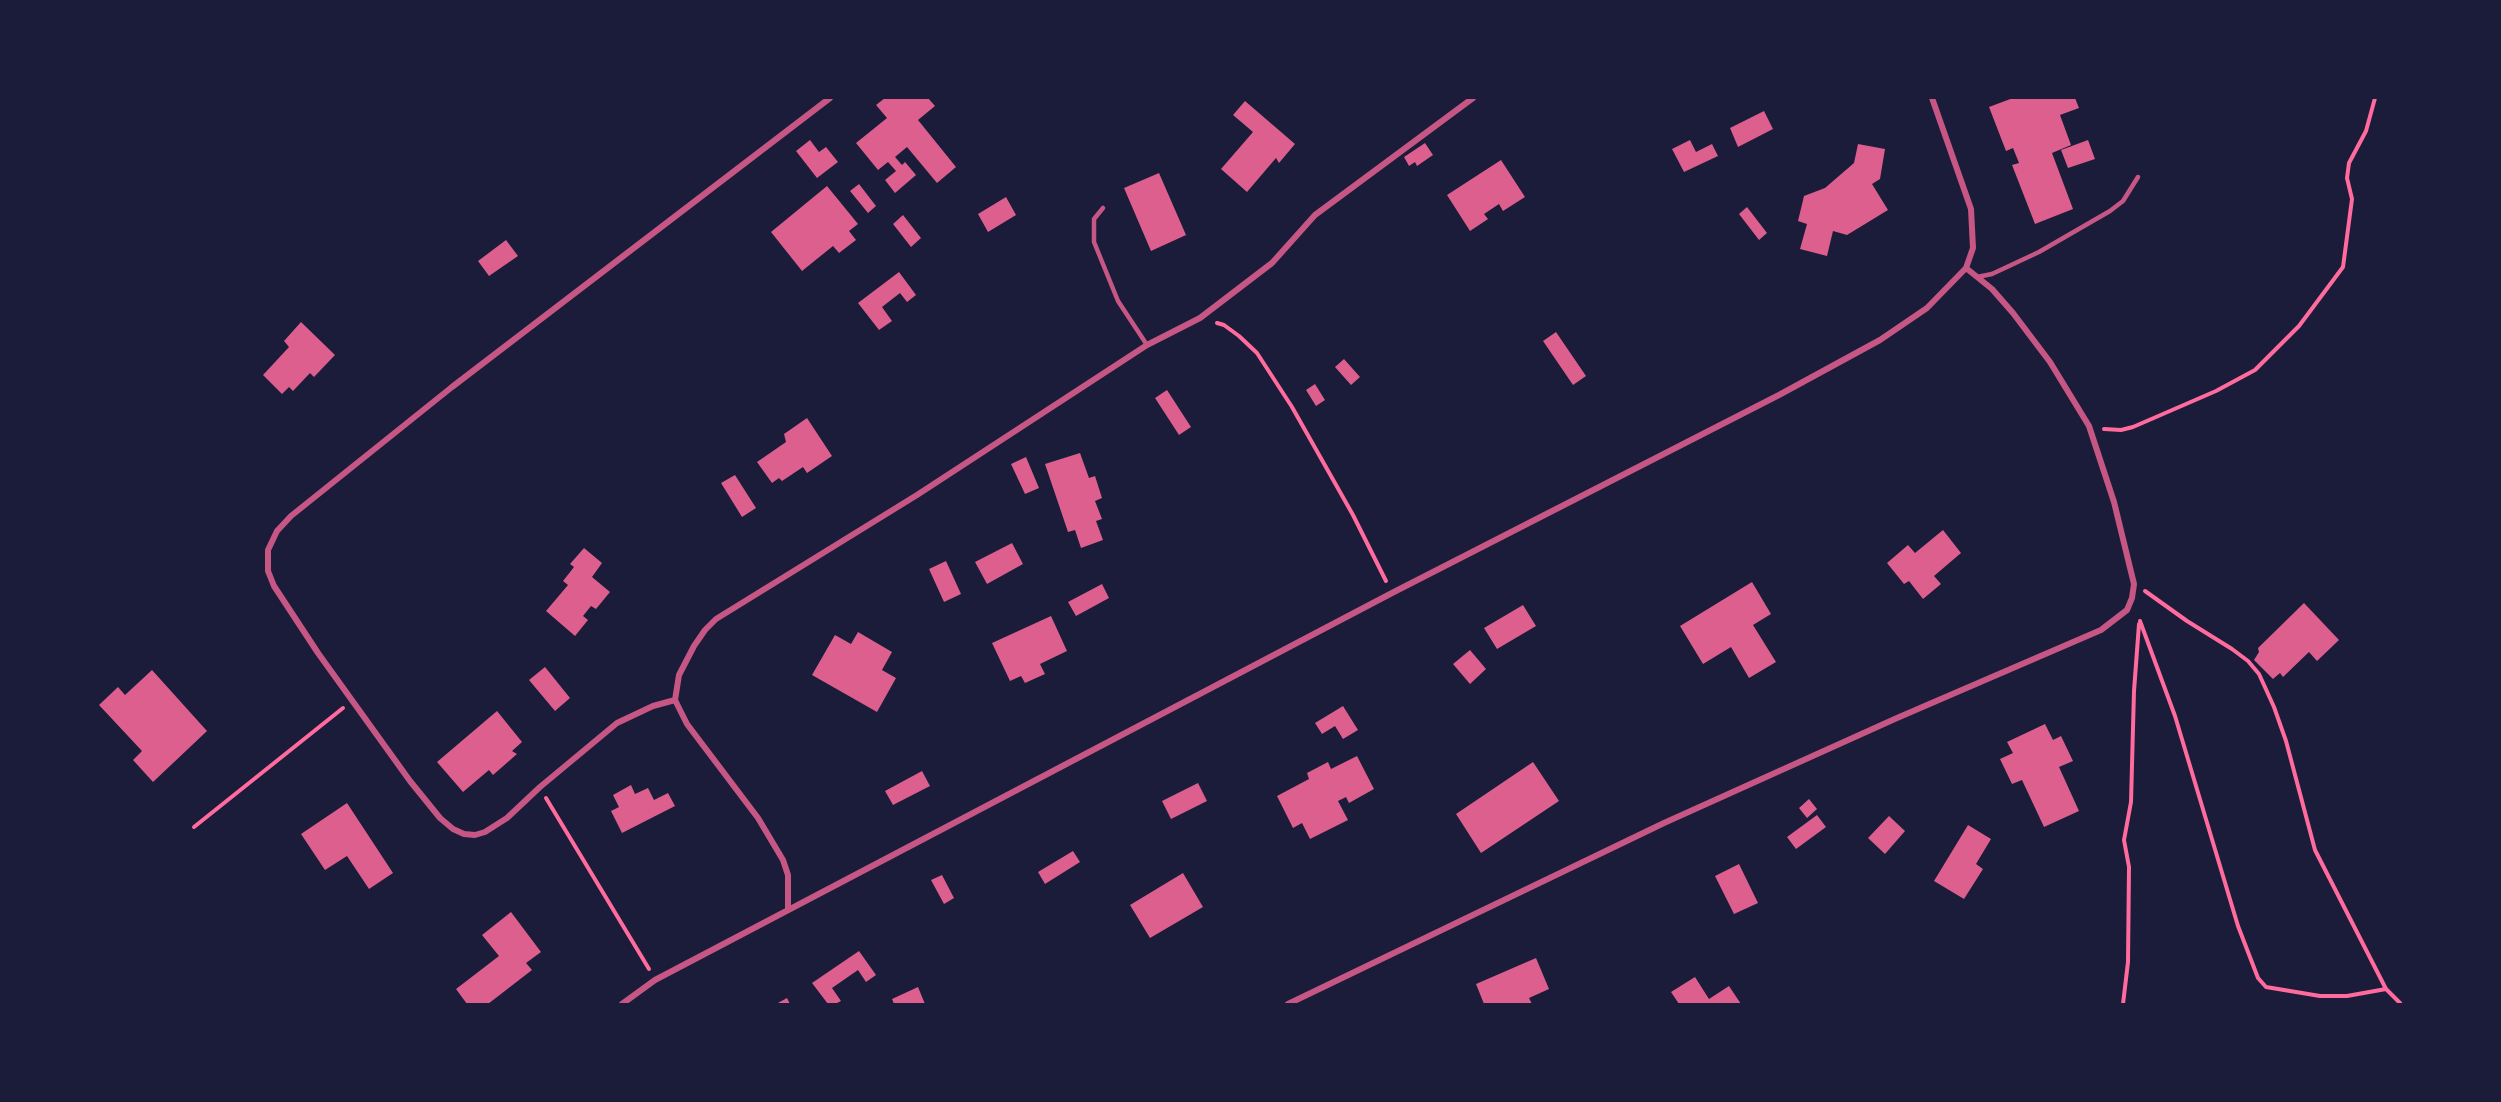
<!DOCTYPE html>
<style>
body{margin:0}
#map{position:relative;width:2501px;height:1102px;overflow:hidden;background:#1b1b3a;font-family:"Zilla Slab",serif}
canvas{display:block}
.frame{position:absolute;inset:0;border:99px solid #1b1b3a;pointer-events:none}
</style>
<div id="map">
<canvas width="2501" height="1102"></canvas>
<div class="frame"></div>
</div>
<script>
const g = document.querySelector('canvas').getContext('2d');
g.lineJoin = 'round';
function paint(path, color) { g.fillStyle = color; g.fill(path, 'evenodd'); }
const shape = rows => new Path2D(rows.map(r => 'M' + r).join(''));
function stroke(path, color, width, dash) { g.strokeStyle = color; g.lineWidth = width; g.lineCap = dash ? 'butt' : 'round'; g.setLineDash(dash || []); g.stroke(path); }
paint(shape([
 [885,98,928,98,935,106,918,120,956,167,937,183,907,147,895,157,902,165,905,162,916,175,895,193,885,180,896,171,888,162,878,170,856,143,887,118,876,105],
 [2013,98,2075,98,2079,108,2060,115,2071,145,2052,153,2073,209,2035,224,2012,165,2019,163,2013,148,2006,151,1989,107],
 [1245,101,1295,144,1279,163,1276,158,1247,192,1221,169,1253,132,1233,115],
 [1764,111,1773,129,1738,147,1730,128],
 [810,140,819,152,826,147,838,162,817,178,796,151],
 [1690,140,1696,152,1712,144,1718,156,1684,172,1672,149],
 [2088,140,2095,159,2068,168,2061,150],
 [1425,143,1433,155,1417,166,1415,162,1409,166,1404,157],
 [1858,144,1885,149,1880,179,1872,184,1888,210,1847,235,1833,231,1827,256,1800,249,1807,224,1798,221,1804,196,1825,188,1854,163],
 [1501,160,1525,197,1503,211,1499,204,1484,214,1488,219,1470,231,1447,195],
 [1159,173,1186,235,1151,251,1124,188],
 [859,184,876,206,868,213,850,191],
 [827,186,858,224,849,231,856,240,839,253,833,246,802,271,771,232],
 [1006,197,1016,215,988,232,978,214],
 [1747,207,1767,233,1759,240,1739,214],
 [903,215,921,238,911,247,893,224],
 [506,240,518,256,489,276,478,261],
 [899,272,916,295,907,302,900,293,882,307,892,321,879,330,858,303],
 [301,322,335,355,314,377,310,373,293,391,289,387,282,394,263,375,289,347,284,341],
 [1556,332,1586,376,1573,385,1543,341],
 [1344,359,1360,377,1351,385,1335,367],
 [1315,384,1325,400,1316,406,1306,390],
 [1167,390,1191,427,1179,435,1155,398],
 [807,418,832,456,807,473,803,467,782,481,779,478,772,483,757,462,786,442,784,434],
 [1080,453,1089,478,1095,476,1102,498,1095,501,1102,519,1096,521,1103,540,1081,548,1075,530,1068,532,1045,464],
 [1026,457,1039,488,1025,494,1011,464],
 [735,475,756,508,742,517,721,483],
 [1943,530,1961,553,1934,576,1941,584,1923,599,1909,581,1904,584,1887,563,1908,545,1915,553],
 [1012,543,1023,564,987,584,975,562],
 [584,548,602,563,592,577,610,592,596,609,591,606,583,616,588,620,575,636,546,611,568,585,563,581,574,567,570,564],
 [946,561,961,594,944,602,929,569],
 [1752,582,1771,614,1753,625,1776,662,1749,678,1731,647,1703,664,1680,626],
 [1102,584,1109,598,1076,616,1068,602],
 [2304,603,2339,640,2317,661,2309,652,2283,677,2280,673,2273,679,2254,660,2259,652,2258,648],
 [1523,605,1536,626,1497,649,1484,628],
 [1051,616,1067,651,1040,664,1045,674,1025,683,1021,676,1010,681,992,643],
 [858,632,892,652,882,670,896,678,877,712,812,675,835,635,851,644],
 [1470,650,1486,669,1470,684,1453,664],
 [545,667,570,698,555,711,529,680],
 [152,670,207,731,153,782,133,760,142,751,99,705,118,687,125,695],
 [1343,706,1358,730,1343,739,1335,726,1322,734,1315,723],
 [497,711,522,742,512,751,517,754,493,775,489,770,463,792,437,762],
 [2045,724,2053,740,2061,736,2073,761,2059,767,2079,811,2044,827,2022,780,2012,784,2000,759,2013,753,2007,742],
 [1357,756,1374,789,1349,803,1346,797,1338,801,1348,820,1310,839,1302,823,1293,828,1277,796,1309,779,1307,773,1328,762,1331,769],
 [1533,762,1559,801,1481,853,1456,814],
 [922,771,930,786,893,805,885,791],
 [1198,783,1207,801,1171,819,1162,801],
 [631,785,635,794,648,788,654,800,668,793,675,806,622,833,611,811,619,807,613,795],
 [1809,799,1817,809,1807,818,1799,808],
 [347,803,393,873,369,889,347,856,325,870,301,834],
 [1817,815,1826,827,1796,849,1787,837],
 [1889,816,1905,831,1885,854,1868,838],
 [1968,825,1991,839,1976,864,1983,869,1964,899,1934,881],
 [1073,851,1080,862,1045,884,1038,872],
 [1739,864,1758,903,1734,914,1715,876],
 [1183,873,1203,907,1150,938,1130,905],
 [942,875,954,898,944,904,931,880],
 [511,912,541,952,526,963,532,970,488,1004,467,1004,456,989,499,956,482,935],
 [859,951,876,975,866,982,858,970,832,988,841,1001,835,1004,828,1004,812,983],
 [1536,958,1549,989,1529,998,1532,1004,1484,1004,1476,984],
 [1695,977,1709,999,1729,986,1741,1004,1679,1004,1671,992],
 [918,987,925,1004,894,1004,892,999],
 [787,998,790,1004,776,1004]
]), '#dd5f8e');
stroke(shape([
 [1217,323,1224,325,1239,336,1257,353,1292,407,1353,515,1386,581],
 [2104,429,2121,430,2133,427,2216,391,2255,370,2299,326,2343,267,2352,199,2347,178,2349,163,2366,131,2375,98],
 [2145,591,2187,621,2232,649,2248,661,2259,674,2274,707,2286,741,2315,850,2386,989,2401,1004],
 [2140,621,2175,716,2238,926,2258,978,2266,987,2320,996,2347,996,2386,989],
 [546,798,649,969],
 [194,827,343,708],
 [2123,1004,2128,962,2129,867,2124,840,2131,802,2134,691,2139,624]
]), '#ff6b9d', 4);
stroke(shape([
 [1103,208,1094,219,1094,242,1118,301,1147,345],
 [1977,277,1992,274,2039,252,2110,211,2123,201,2138,177]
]), '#c65784', 4.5);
stroke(shape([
 [675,700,653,706,617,723,540,787,507,818,485,832,475,835,464,834,453,829,440,818,410,781,318,653,274,586,268,571,268,550,277,531,291,516,452,387,830,98],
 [788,910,788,875,783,860,758,818,687,724,675,700,679,675,694,646,705,630,716,619,917,495,1147,345,1200,318,1272,263,1315,215,1473,98],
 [622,1004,655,980,1392,593,1779,395,1880,340,1905,323,1927,308,1966,268,1973,248,1971,209,1932,98],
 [1288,1004,1664,823,1897,718,2101,630,2127,610,2132,598,2134,584,2114,502,2089,426,2050,362,2013,313,1992,289,1966,268]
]), '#c65784', 6);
</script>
